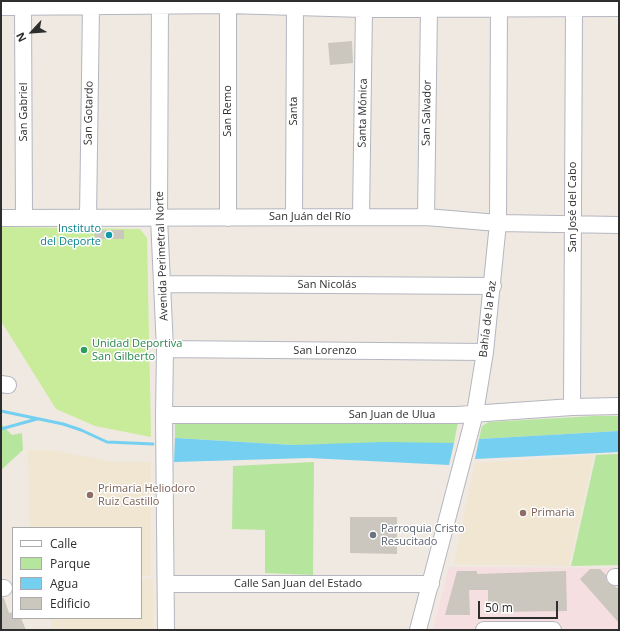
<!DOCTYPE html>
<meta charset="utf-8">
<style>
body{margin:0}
#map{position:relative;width:620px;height:631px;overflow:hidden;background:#efe9e1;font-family:"Open Sans",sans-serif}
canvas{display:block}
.frame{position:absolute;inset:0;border:2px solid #2e2e2e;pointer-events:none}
.legend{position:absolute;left:12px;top:527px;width:130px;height:92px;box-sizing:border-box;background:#fff;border:1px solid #ababab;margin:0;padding:5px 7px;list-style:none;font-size:12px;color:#2e2e2e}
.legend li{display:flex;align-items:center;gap:8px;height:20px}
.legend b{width:20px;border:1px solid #ababab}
.north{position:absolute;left:12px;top:12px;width:40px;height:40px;-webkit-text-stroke:3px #fff;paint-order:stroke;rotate:244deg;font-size:11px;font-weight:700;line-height:16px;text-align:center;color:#2e2e2e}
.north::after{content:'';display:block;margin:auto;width:14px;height:18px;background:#2e2e2e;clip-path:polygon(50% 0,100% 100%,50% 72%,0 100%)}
.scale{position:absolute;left:478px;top:601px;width:80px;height:18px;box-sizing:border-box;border:2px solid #2e2e2e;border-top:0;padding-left:5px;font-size:12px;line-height:14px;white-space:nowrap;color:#2e2e2e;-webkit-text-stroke:3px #fff;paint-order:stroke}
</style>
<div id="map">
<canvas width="620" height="631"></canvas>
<div class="frame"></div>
<ul class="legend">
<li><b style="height:5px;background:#fff"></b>Calle</li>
<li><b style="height:11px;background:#b6e59e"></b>Parque</li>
<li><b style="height:11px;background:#75cff0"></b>Agua</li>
<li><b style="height:11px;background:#cbc7bf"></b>Edificio</li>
</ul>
<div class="north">N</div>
<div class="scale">50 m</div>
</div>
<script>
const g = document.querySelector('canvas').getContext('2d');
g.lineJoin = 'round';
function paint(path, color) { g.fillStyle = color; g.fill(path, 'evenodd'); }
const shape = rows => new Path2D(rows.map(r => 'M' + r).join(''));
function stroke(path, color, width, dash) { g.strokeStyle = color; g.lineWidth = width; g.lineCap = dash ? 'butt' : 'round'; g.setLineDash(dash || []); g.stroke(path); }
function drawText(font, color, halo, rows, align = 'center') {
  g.font = font + ' "Open Sans",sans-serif'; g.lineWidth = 3; g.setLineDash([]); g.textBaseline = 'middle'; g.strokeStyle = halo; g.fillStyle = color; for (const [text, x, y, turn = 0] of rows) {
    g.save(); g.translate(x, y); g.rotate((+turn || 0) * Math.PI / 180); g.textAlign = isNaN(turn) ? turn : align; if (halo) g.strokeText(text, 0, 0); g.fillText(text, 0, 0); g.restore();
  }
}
paint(shape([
 [28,450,52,450,113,462,151,462,151,576,141,576,141,528,30,528],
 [594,455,569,566,454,564,475,463],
 [141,579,153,579,153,630,51,630,51,618,141,618]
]), '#f0e6d1');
paint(shape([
 [449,567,619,568,619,630,433,630]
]), '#f5dfe0');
paint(shape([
 [595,416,619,416,619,431,479,439,482,426,489,422],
 [458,422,454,443,293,445,175,438,175,423],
 [1,424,12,435,22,433,23,450,1,470],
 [619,454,619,565,571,566,596,455],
 [314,462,313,575,265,573,265,530,232,529,233,466]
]), '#b6e59e');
paint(shape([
 [1,227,140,229,147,238,151,437,95,426,56,409,1,321]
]), '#c9ec9a');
paint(shape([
 [619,431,619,452,475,459,479,439],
 [175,438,293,445,384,442,454,443,449,465,309,458,174,462]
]), '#75cff0');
stroke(shape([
 [1,411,63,424,81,430,107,442,153,444],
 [1,429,37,419]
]), '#75cff0', 3);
paint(shape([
 [352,41,353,63,330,65,328,43],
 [94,230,124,230,124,239,95,239],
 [350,517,397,517,397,554,350,553],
 [590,569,600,569,606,575,607,582,619,589,619,623,580,579],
 [457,571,477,571,477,574,566,571,567,611,488,612,488,590,469,590,470,615,445,615],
 [1,598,4,598,9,613,13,612,13,618,21,618,26,630,1,630]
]), '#cbc7bf');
const minor = shape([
 [160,1,159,218,165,349,164,415,166,630],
 [23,6,24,218],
 [1,7,228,5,364,9,619,8],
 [294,216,295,6],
 [361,217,364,9],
 [426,217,429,9],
 [1,218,426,217,498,223,619,225],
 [88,218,91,7],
 [228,218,228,5],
 [162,284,493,286],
 [165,349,485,352],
 [1,384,8,385],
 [572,407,574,8],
 [164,415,457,415,572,407,619,406],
 [615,577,619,577],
 [166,584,431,584],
 [1,588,4,588],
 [418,630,475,413,485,352,498,223,499,1],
 [484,630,553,630]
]);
stroke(minor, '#b4b7c1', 18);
stroke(minor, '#fff', 16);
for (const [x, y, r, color] of [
 [109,235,4,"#0f9aa8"],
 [84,350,4,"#2e9e5b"],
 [90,495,4,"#8d6e63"],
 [523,513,4,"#8d6e63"],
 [373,535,4,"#6b7280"]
]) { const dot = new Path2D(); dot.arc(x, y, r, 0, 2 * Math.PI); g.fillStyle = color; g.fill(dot); stroke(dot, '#fff', 1.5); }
drawText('11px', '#2e2e2e', '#fff', [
 ["San Remo",228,111,-90],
 ["Santa",294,111,-90],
 ["San Gabriel",24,112,-90],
 ["San Gotardo",89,113,-89],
 ["Santa Mónica",363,113,-89],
 ["San Salvador",427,113,-89],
 ["San José del Cabo",573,207,-90],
 ["San Juán del Río",310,217],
 ["Avenida Perimetral Norte",162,256,-92],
 ["San Nicolás",327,285],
 ["Bahía de la Paz",488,319,-83],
 ["San Lorenzo",325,351],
 ["San Juan de Ulua",392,415],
 ["Calle San Juan del Estado",298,584]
]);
drawText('11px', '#0d838f', '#fff', [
 ["Instituto",101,229],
 ["del Deporte",101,242]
], 'right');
drawText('11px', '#27864d', '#fff', [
 ["Unidad Deportiva",92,344],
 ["San Gilberto",92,357]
], 'left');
drawText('11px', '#785e54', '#fff', [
 ["Primaria Heliodoro",98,489],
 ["Ruiz Castillo",98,502],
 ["Primaria",531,513]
], 'left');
drawText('11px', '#5b616d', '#fff', [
 ["Parroquia Cristo",381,529],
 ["Resucitado",381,542]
], 'left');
</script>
